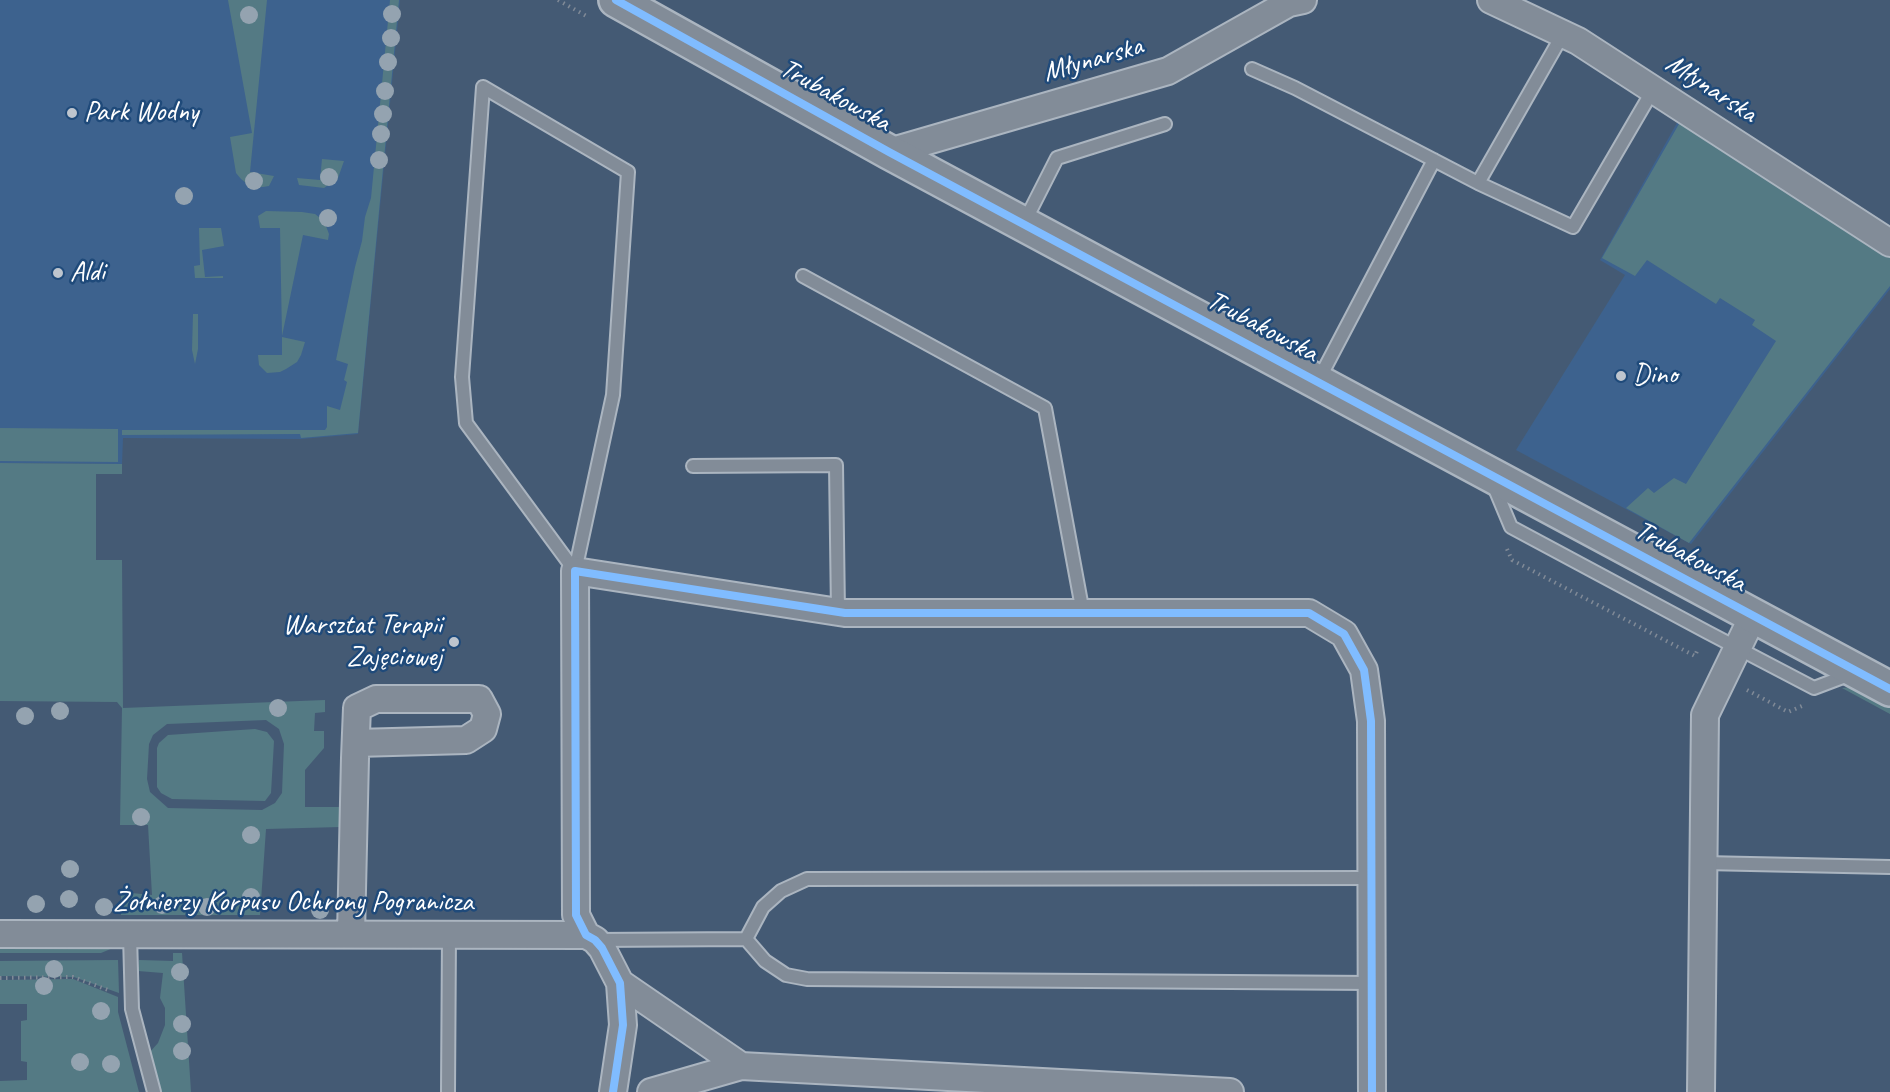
<!DOCTYPE html>
<meta charset="utf-8">
<style>
body{margin:0}
canvas{display:block;background:#445a74}
</style>
<canvas width="1890" height="1092"></canvas>
<script>
const g = document.querySelector('canvas').getContext('2d');
g.lineJoin = 'round';
function paint(path, color) { g.fillStyle = color; g.fill(path, 'evenodd'); }
const shape = rows => new Path2D(rows.map(r => 'M' + r).join(''));
function stroke(path, color, width, dash) { g.strokeStyle = color; g.lineWidth = width; g.lineCap = dash ? 'butt' : 'round'; g.setLineDash(dash || []); g.stroke(path); }
function drawText(font, color, halo, rows, align = 'center') {
  g.font = font + ' Caveat,sans-serif'; g.lineWidth = 5; g.setLineDash([]); g.textBaseline = 'middle'; g.strokeStyle = halo; g.fillStyle = color; for (const [text, x, y, turn = 0] of rows) {
    g.save(); g.translate(x, y); g.rotate((+turn || 0) * Math.PI / 180); g.textAlign = isNaN(turn) ? turn : align; if (halo) g.strokeText(text, 0, 0); g.fillText(text, 0, 0); g.restore();
  }
}
paint(shape([
 [0,0,400,0,358,434,301,439,123,438,122,464,0,463],
 [1682,114,1890,252,1890,289,1691,544,1516,450,1625,275,1600,260]
]), '#3d628e');
paint(shape([
 [228,0,267,0,250,172,274,176,269,186,263,187,251,187,241,179,236,173,230,137,252,133],
 [390,0,399,0,358,433,301,438,300,434,122,435,122,430,325,430,327,427,327,406,340,410,347,382,344,380,348,364,336,360,355,267,362,241,365,217,371,198],
 [1683,117,1890,255,1890,286,1689,543,1626,508,1648,488,1654,493,1674,478,1686,484,1776,341,1752,325,1755,320,1720,298,1716,304,1647,260,1635,276,1602,258],
 [322,159,344,161,338,178,324,188,299,185,297,178,320,180],
 [266,211,302,212,315,214,324,221,329,234,328,240,303,235,282,336,280,228,260,228,258,216],
 [199,228,221,228,224,246,202,250,205,277,223,276,223,278,195,278,194,266,200,265],
 [193,314,198,314,198,349,195,364,192,350],
 [282,337,305,342,301,355,297,362,286,369,280,372,267,373,259,365,258,355,282,355],
 [0,428,118,429,118,462,0,461],
 [0,463,122,464,122,474,96,474,96,560,122,560,123,708,325,700,325,712,315,713,314,731,324,731,324,748,305,770,305,807,340,807,340,827,266,829,260,915,121,915,121,892,152,895,148,825,120,825,122,708,117,702,0,701],
 [266,720,279,729,284,744,282,793,275,803,262,810,168,808,150,792,147,779,149,744,153,735,167,724],
 [1852,687,1890,707,1890,714,1842,688],
 [255,729,267,732,274,741,271,793,265,801,172,799,161,793,157,787,157,748,159,743,168,735],
 [0,948,113,948,101,953,0,953],
 [173,953,182,953,191,1092,159,1092,149,1053,158,1043,165,1025,165,1008,160,998,163,973,138,971,139,960,173,961],
 [118,960,119,993,74,977,0,976,0,961],
 [73,979,118,997,118,1012,139,1092,0,1092,0,1081,27,1080,27,1062,21,1061,21,1021,27,1020,27,1004,0,1004,0,980]
]), '#547a84');
const lane = shape([
 [1252,69,1295,88,1478,183,1563,34],
 [483,87,628,172,613,395,575,571,466,423,462,377,483,87],
 [1478,183,1573,227,1653,90],
 [1024,223,1057,158,1165,124],
 [803,276,1045,408,1083,613],
 [1318,381,1434,160],
 [693,466,836,465,838,612],
 [1493,484,1511,527,1707,632,1814,688,1851,674],
 [1704,863,1890,867],
 [130,935,132,1009,154,1092],
 [746,939,763,907,781,891,807,879,1371,878],
 [595,940,746,939,765,961,786,975,807,979,1372,983],
 [448,1092,449,935]
]);
const street = shape([
 [1491,0,1578,41,1890,243],
 [889,152,1168,71,1289,3,1303,0],
 [0,934,586,935],
 [351,934,355,758,357,708,376,699,479,699,487,714,483,729,466,740,356,743],
 [620,983,741,1066],
 [613,1092,623,1025,620,983,602,948,595,940,586,935,576,915,575,571,845,613,1309,613,1344,634,1364,670,1371,721,1372,1092],
 [651,1092,741,1066,1230,1092],
 [1701,1092,1705,715,1753,616]
]);
const secondary = shape([
 [616,0,889,152,1890,689]
]);
stroke(lane, '#abb5c0', 16);
stroke(street, '#abb5c0', 30);
stroke(secondary, '#abb5c0', 38);
stroke(shape([
 [558,0,588,17],
 [1507,549,1512,560,1695,656,1697,651],
 [1747,690,1788,712,1802,706],
 [0,978,73,977,111,991]
]), '#808a97', 4, [1.5, 4.5]);
stroke(lane, '#828c98', 12);
stroke(street, '#828c98', 26);
stroke(secondary, '#828c98', 33);
stroke(shape([
 [616,0,889,152,1890,689],
 [613,1092,623,1025,620,983,602,948,595,940,586,935,576,915,575,571,845,613,1309,613,1344,634,1364,670,1371,721,1372,1092]
]), '#80bcff', 8);
g.fillStyle = '#94a3b0';
for (const [x, y] of [
 [392,14],
 [249,15],
 [391,38],
 [388,62],
 [385,91],
 [383,114],
 [381,134],
 [379,160],
 [329,177],
 [254,181],
 [184,196],
 [328,218],
 [278,708],
 [60,711],
 [25,716],
 [141,817],
 [251,835],
 [70,869],
 [251,897],
 [69,899],
 [36,904],
 [162,905],
 [104,907],
 [207,907],
 [320,910],
 [54,969],
 [180,972],
 [44,986],
 [101,1011],
 [182,1024],
 [182,1051],
 [80,1062],
 [111,1064]
]) { g.beginPath(); g.arc(x, y, 9, 0, 2 * Math.PI); g.fill(); }
for (const [x, y, r, color] of [
 [72,113,6,"#bec5ce"],
 [58,273,6,"#bec5ce"],
 [1621,376,6,"#bec5ce"],
 [454,642,6,"#bec5ce"]
]) { const dot = new Path2D(); dot.arc(x, y, r, 0, 2 * Math.PI); g.fillStyle = color; g.fill(dot); stroke(dot, '#1f4a7a', 2); }
drawText('28px', '#fff', '#1f4a7a', [
 ["Młynarska",1093,60,-16],
 ["Młynarska",1711,89,33],
 ["Trubakowska",835,96,29],
 ["Trubakowska",1262,327,28],
 ["Trubakowska",1690,557,28],
 ["Żołnierzy Korpusu Ochrony Pogranicza",293,903]
]);
drawText('28px', '#fff', '#1f4a7a', [
 ["Park Wodny",84,113],
 ["Aldi",70,273],
 ["Dino",1633,376],
 ["Warsztat Terapii",442,626,"right"],
 ["Zajęciowej",442,658,"right"]
], 'left');
</script>
